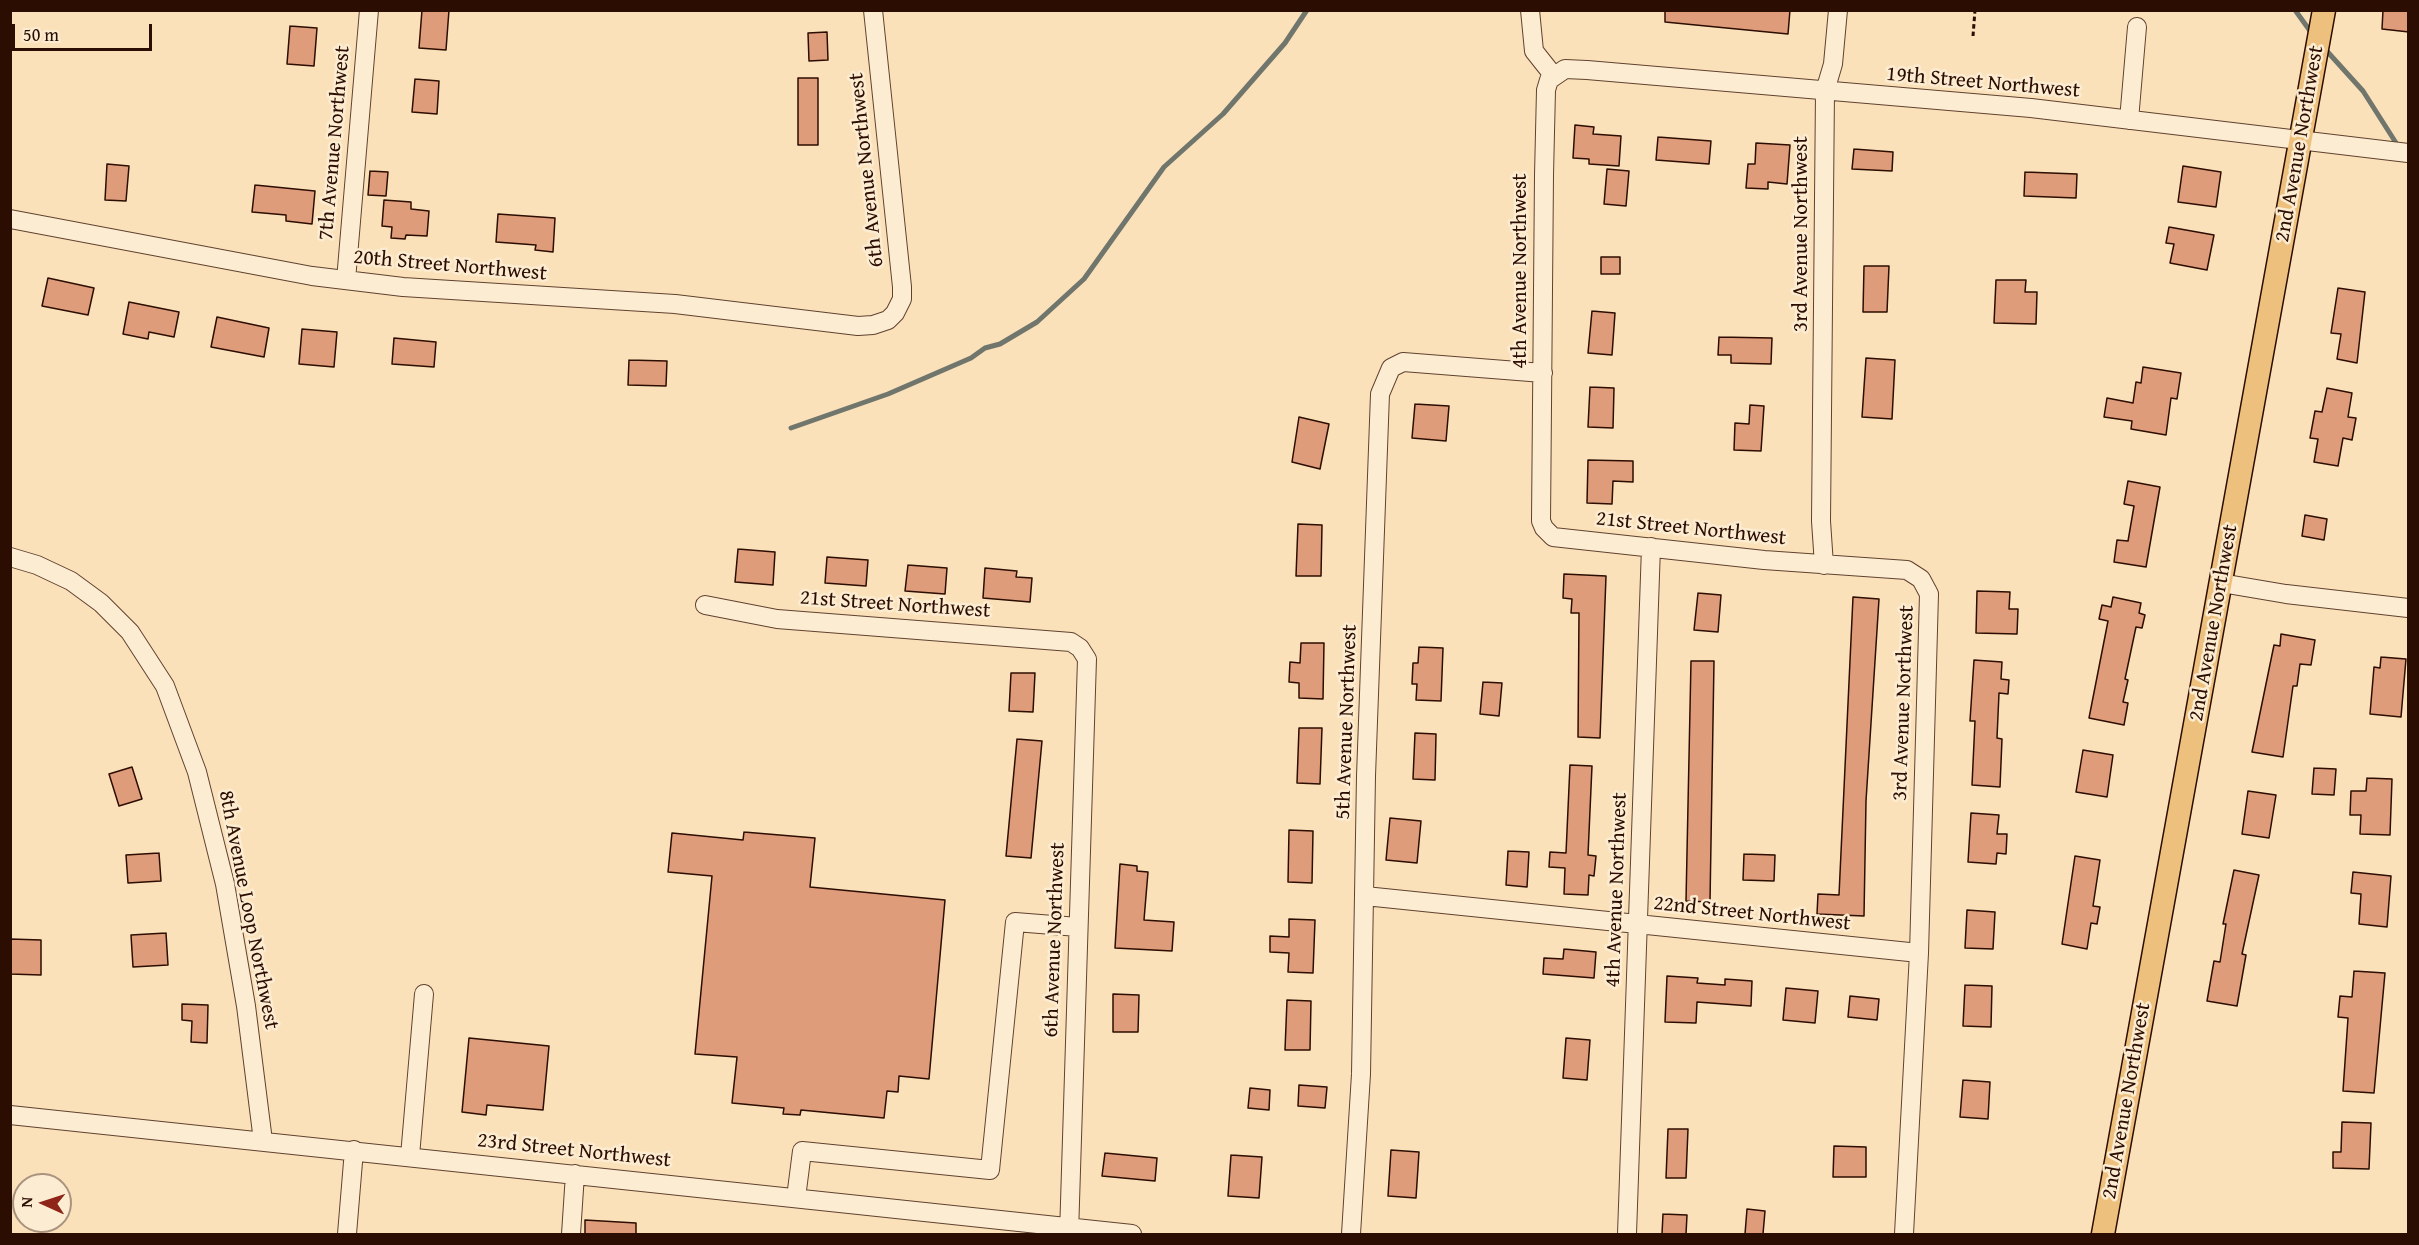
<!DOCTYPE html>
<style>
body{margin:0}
#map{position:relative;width:2419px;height:1245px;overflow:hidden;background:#fbe1ba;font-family:"Gentium Book Plus",serif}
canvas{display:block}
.frame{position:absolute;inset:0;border:12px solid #2c0d01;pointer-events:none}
.north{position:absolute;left:12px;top:1173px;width:60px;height:60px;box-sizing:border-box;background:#fcecd2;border:2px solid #a9937e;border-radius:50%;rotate:273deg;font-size:16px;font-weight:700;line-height:24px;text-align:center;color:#2c0d01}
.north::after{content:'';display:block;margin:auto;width:21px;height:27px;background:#8f2418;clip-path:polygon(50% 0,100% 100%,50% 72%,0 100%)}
.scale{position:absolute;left:12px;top:24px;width:140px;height:27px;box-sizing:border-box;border:3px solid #2c0d01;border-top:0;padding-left:8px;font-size:18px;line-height:21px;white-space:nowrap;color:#2c0d01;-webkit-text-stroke:4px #fcecd2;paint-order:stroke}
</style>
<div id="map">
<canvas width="2419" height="1245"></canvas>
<div class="frame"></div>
<div class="north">N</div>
<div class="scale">50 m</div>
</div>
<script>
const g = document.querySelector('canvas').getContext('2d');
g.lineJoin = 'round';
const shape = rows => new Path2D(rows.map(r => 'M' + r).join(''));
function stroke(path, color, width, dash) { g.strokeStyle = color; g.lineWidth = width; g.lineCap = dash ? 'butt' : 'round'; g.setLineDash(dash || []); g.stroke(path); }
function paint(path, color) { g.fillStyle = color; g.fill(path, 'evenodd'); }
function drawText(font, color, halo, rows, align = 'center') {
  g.font = font + ' "Gentium Book Plus",serif'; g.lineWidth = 5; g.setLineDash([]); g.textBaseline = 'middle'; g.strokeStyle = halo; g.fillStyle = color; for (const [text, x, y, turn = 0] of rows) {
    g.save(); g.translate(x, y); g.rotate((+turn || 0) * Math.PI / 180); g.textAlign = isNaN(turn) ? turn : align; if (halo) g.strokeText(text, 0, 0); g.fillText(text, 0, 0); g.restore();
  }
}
stroke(shape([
 [2295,10,2313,35],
 [2325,49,2363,91,2398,146],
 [791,428,888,394,971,358,985,348,1000,344,1037,322,1084,279,1164,167,1223,114,1285,43,1307,10]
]), '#71766d', 5);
const building = shape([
 [422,10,449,10,446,50,419,48,422,10],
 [1665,10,1790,10,1788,34,1665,22,1665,10],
 [2383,10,2409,10,2409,32,2382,29,2383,10],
 [290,26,317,28,314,66,287,64,290,26],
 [827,32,828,60,809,61,808,33,827,32],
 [798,78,818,78,818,145,798,145,798,78],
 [415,79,439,81,437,114,412,112,415,79],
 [1575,125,1594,127,1593,134,1621,136,1619,166,1589,164,1589,159,1573,158,1575,125],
 [1658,137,1711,141,1709,164,1656,160,1658,137],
 [1756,143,1790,145,1787,184,1768,182,1768,189,1746,188,1748,164,1755,164,1756,143],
 [1854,149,1893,152,1892,171,1852,169,1854,149],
 [107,164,129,166,126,201,105,200,107,164],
 [2183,166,2221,172,2216,207,2178,202,2183,166],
 [1607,169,1629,171,1626,206,1604,204,1607,169],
 [370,171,388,172,386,196,368,195,370,171],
 [2025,172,2077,174,2076,198,2024,196,2025,172],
 [255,185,315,191,312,224,286,221,286,215,252,212,255,185],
 [384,200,411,202,411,209,429,211,427,236,406,235,405,239,391,238,392,227,382,226,384,200],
 [498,214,555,218,553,252,535,250,536,245,496,242,498,214],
 [2169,227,2214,235,2207,270,2170,263,2174,244,2166,243,2169,227],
 [1601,257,1620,257,1620,274,1601,274,1601,257],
 [1864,266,1889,266,1887,312,1863,312,1864,266],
 [48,278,94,288,88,315,42,306,48,278],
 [1996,280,2026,280,2025,292,2037,292,2036,324,1994,323,1996,280],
 [2338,288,2365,292,2357,363,2337,359,2341,334,2331,333,2338,288],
 [129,302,179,312,174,337,149,332,148,339,123,334,129,302],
 [1592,311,1615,313,1612,355,1588,353,1592,311],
 [217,317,269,328,264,357,211,347,217,317],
 [302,329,337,332,334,367,299,364,302,329],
 [1719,337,1772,338,1771,364,1731,363,1731,355,1718,355,1719,337],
 [394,338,436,342,434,367,392,364,394,338],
 [1866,358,1895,360,1892,419,1862,417,1866,358],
 [629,360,667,361,666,386,628,385,629,360],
 [2143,367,2181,373,2177,399,2171,398,2166,435,2131,429,2132,421,2104,417,2107,398,2133,403,2136,382,2141,383,2143,367],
 [1590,387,1614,388,1613,428,1588,427,1590,387],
 [2327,388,2352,393,2348,417,2356,418,2352,440,2343,438,2338,466,2314,462,2318,439,2310,438,2315,411,2322,412,2327,388],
 [1415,404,1449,406,1446,441,1412,438,1415,404],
 [1750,405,1764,406,1761,451,1734,450,1735,423,1749,424,1750,405],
 [1299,417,1329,424,1320,469,1292,462,1299,417],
 [1588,460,1633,461,1633,482,1613,481,1612,504,1587,503,1588,460],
 [2128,481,2160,487,2146,567,2114,562,2117,540,2128,541,2134,506,2124,504,2128,481],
 [2305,515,2327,519,2324,540,2302,536,2305,515],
 [1298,524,1322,525,1321,576,1296,576,1298,524],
 [738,549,775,552,773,585,735,582,738,549],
 [827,557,868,560,866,586,825,583,827,557],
 [908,565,947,568,945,594,905,591,908,565],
 [985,568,1017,571,1016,577,1032,578,1030,602,983,598,985,568],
 [1564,574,1606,576,1600,738,1578,737,1579,613,1571,613,1572,599,1563,598,1564,574],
 [1977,591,2010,592,2009,609,2018,609,2017,634,1976,633,1977,591],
 [1698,593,1721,595,1718,632,1694,630,1698,593],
 [1853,597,1879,599,1866,801,1864,916,1817,914,1818,894,1839,895,1853,597],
 [2113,597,2141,603,2139,613,2145,615,2142,628,2136,627,2125,679,2128,680,2123,702,2128,703,2124,725,2089,718,2108,621,2099,619,2102,605,2111,607,2113,597],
 [2281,634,2315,640,2311,665,2300,664,2297,686,2293,686,2283,757,2252,752,2274,645,2280,646,2281,634],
 [1301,643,1324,643,1323,699,1299,698,1299,683,1289,682,1290,662,1300,663,1301,643],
 [1419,647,1443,648,1441,701,1416,700,1417,684,1412,684,1413,663,1418,663,1419,647],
 [2381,657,2406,659,2401,717,2370,714,2374,667,2380,668,2381,657],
 [1974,660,2002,662,2001,679,2009,680,2008,694,1999,693,1997,738,2002,739,2000,787,1972,785,1975,721,1970,721,1974,660],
 [1691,661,1714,661,1710,902,1686,901,1691,661],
 [1011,673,1035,673,1033,712,1009,711,1011,673],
 [1483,682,1502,683,1499,716,1480,714,1483,682],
 [1299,728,1322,728,1320,784,1297,783,1299,728],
 [1415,733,1436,734,1435,780,1413,779,1415,733],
 [1017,739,1042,741,1031,858,1006,856,1017,739],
 [2083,750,2113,755,2107,797,2076,792,2083,750],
 [1570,765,1592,766,1588,855,1596,856,1594,876,1589,875,1588,895,1564,894,1565,868,1549,867,1550,852,1566,853,1570,765],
 [132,767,142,799,119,806,109,774,132,767],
 [2314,768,2336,769,2334,795,2312,794,2314,768],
 [2367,778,2392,779,2390,835,2360,834,2361,815,2350,815,2351,791,2366,791,2367,778],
 [2248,791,2276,795,2269,838,2242,834,2248,791],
 [1971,813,1999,815,1997,834,2007,834,2006,854,1997,853,1996,864,1968,862,1971,813],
 [1390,818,1421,821,1417,863,1386,860,1390,818],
 [1289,830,1313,831,1312,883,1288,882,1289,830],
 [744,832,815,838,810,887,945,900,929,1079,899,1076,898,1092,887,1091,884,1118,801,1110,800,1115,783,1114,784,1108,732,1103,737,1057,695,1054,712,876,668,872,672,833,743,840,744,832],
 [1508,851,1529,852,1527,887,1506,885,1508,851],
 [159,853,161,881,128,883,126,855,159,853],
 [1744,854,1775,855,1774,881,1743,880,1744,854],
 [2075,856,2100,860,2093,906,2100,907,2097,924,2091,923,2087,949,2062,944,2075,856],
 [1120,864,1137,866,1137,871,1148,872,1144,920,1174,922,1172,951,1115,948,1120,864],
 [2234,870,2259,875,2242,954,2246,955,2237,1006,2207,1001,2214,961,2220,962,2226,924,2223,924,2234,870],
 [2353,872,2391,876,2387,927,2359,924,2361,894,2351,893,2353,872],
 [1967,910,1995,912,1993,949,1965,948,1967,910],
 [1289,919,1315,920,1313,973,1288,972,1289,953,1270,952,1270,936,1289,937,1289,919],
 [166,933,168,965,133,967,131,935,166,933],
 [10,939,41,940,41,975,10,974,10,939],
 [1564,949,1596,952,1594,978,1543,974,1544,958,1563,959,1564,949],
 [2354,971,2385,973,2374,1093,2343,1091,2348,1018,2338,1017,2340,996,2352,997,2354,971],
 [1667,976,1698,978,1697,983,1725,985,1725,979,1752,981,1751,1006,1697,1002,1696,1023,1665,1022,1667,976],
 [1965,985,1992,986,1991,1027,1963,1026,1965,985],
 [1786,988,1818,991,1815,1023,1783,1020,1786,988],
 [1113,994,1139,995,1138,1032,1113,1032,1113,994],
 [1850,996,1879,999,1877,1020,1848,1017,1850,996],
 [1287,1000,1311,1001,1310,1050,1285,1050,1287,1000],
 [182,1004,208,1005,207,1043,191,1042,192,1021,182,1020,182,1004],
 [469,1038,549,1046,543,1110,487,1105,486,1115,462,1112,469,1038],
 [1566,1038,1590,1040,1587,1080,1563,1078,1566,1038],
 [1963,1080,1990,1082,1988,1119,1960,1117,1963,1080],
 [1299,1085,1327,1087,1325,1108,1298,1106,1299,1085],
 [1250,1088,1270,1090,1269,1110,1248,1108,1250,1088],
 [2342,1122,2371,1123,2369,1169,2333,1168,2333,1152,2341,1152,2342,1122],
 [1668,1129,1688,1129,1686,1178,1666,1178,1668,1129],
 [1834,1146,1866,1147,1866,1177,1833,1177,1834,1146],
 [1391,1150,1419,1152,1416,1198,1388,1196,1391,1150],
 [1105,1153,1157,1158,1155,1181,1102,1176,1105,1153],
 [1231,1155,1262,1157,1259,1198,1228,1196,1231,1155],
 [1747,1209,1765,1211,1763,1234,1745,1234,1747,1209],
 [1663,1214,1687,1215,1686,1234,1662,1234,1663,1214],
 [585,1220,636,1223,636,1234,585,1234,585,1220]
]);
paint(building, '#df9c7a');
stroke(building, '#2c0d01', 1.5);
const minor = shape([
 [1530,10,1534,51,1553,75],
 [2129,120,2137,27],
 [10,219,312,276,403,287,675,304,858,326,873,325,888,320,895,313,902,299,902,287,873,10],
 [346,280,369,10],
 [10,557,37,565,71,581,101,603,130,632,165,686,197,772,225,884,246,1006,263,1141],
 [1824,565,1821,521,1825,91,1833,64,1838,10],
 [2221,583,2286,594,2408,608],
 [705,605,777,619,1071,642,1080,648,1087,659,1069,1234],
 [1365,896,1919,953],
 [10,1115,1132,1234],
 [410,1156,424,994],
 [796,1198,802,1151,990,1170,1015,922,1078,927],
 [347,1234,354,1150],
 [571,1234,575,1174],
 [1351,1234,1361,1074,1366,776,1380,394,1391,368,1403,362,1543,373],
 [1627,1234,1651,547],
 [1904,1234,1919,953,1929,594,1921,579,1907,570,1764,560,1553,537,1544,528,1541,521,1544,175,1546,90,1549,80,1565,69,1587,70,2031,108,2408,153]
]);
const major = shape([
 [2103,1234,2324,10]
]);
stroke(minor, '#60422f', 20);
stroke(major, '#2c0d01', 25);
stroke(shape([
 [1973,36,1975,10]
]), '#2c0d01', 3, [4.5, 3]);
stroke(minor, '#fcecd2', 18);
stroke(major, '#eec07d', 22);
drawText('21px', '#2c0d01', '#fcecd2', [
 ["19th Street Northwest",1983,83,5],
 ["7th Avenue Northwest",335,143,-85],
 ["2nd Avenue Northwest",2300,144,-80],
 ["6th Avenue Northwest",867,170,-96],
 ["3rd Avenue Northwest",1802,234,-90],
 ["20th Street Northwest",450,266,5],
 ["4th Avenue Northwest",1521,271,-90],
 ["21st Street Northwest",1691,529,6],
 ["21st Street Northwest",895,605,4],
 ["2nd Avenue Northwest",2214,623,-80],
 ["3rd Avenue Northwest",1904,703,-88],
 ["5th Avenue Northwest",1347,722,-88],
 ["4th Avenue Northwest",1617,890,-88],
 ["8th Avenue Loop Northwest",248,910,79],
 ["22nd Street Northwest",1752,914,6],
 ["6th Avenue Northwest",1055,940,-88],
 ["2nd Avenue Northwest",2127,1101,-80],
 ["23rd Street Northwest",574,1151,6]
]);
</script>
